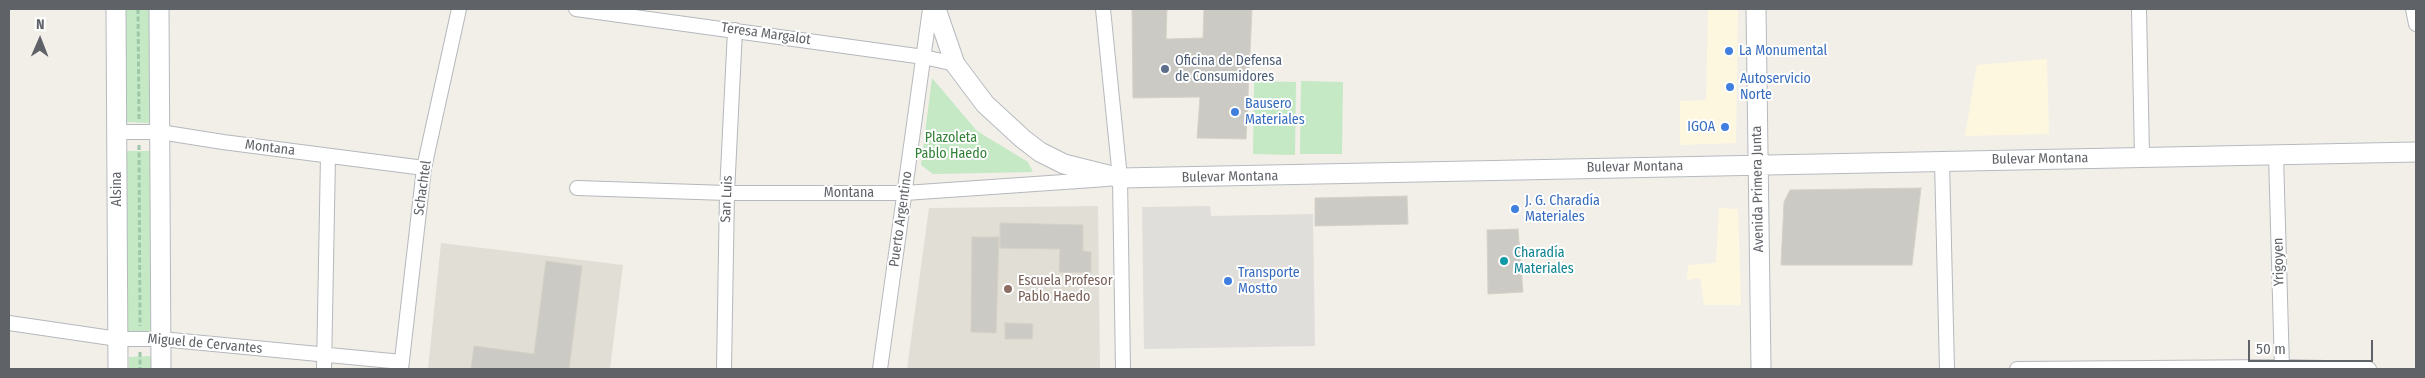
<!DOCTYPE html>
<meta charset="utf-8">
<style>
body{margin:0}
#map{position:relative;width:2425px;height:378px;overflow:hidden;background:#f1efe8;font-family:"Fira Sans Condensed",sans-serif}
canvas{display:block}
.frame{position:absolute;inset:0;border:10px solid #5f6368;pointer-events:none}
.north{position:absolute;left:15px;top:15px;width:50px;height:50px;-webkit-text-stroke:4px #fff;paint-order:stroke;rotate:1deg;font-size:14px;font-weight:700;line-height:20px;text-align:center;color:#5f6368}
.north::after{content:'';display:block;margin:auto;width:18px;height:22px;background:#5f6368;clip-path:polygon(50% 0,100% 100%,50% 72%,0 100%)}
.scale{position:absolute;left:2248px;top:340px;width:125px;height:22px;box-sizing:border-box;border:2px solid #5f6368;border-top:0;padding-left:6px;font-size:15px;line-height:18px;white-space:nowrap;color:#5f6368;-webkit-text-stroke:4px #fff;paint-order:stroke}
</style>
<div id="map">
<canvas width="2425" height="378"></canvas>
<div class="frame"></div>
<div class="north">N</div>
<div class="scale">50 m</div>
</div>
<script>
const g = document.querySelector('canvas').getContext('2d');
g.lineJoin = 'round';
function paint(path, color) { g.fillStyle = color; g.fill(path, 'evenodd'); }
const shape = rows => new Path2D(rows.map(r => 'M' + r).join(''));
function stroke(path, color, width, dash) { g.strokeStyle = color; g.lineWidth = width; g.lineCap = dash ? 'butt' : 'round'; g.setLineDash(dash || []); g.stroke(path); }
function drawText(font, color, halo, rows, align = 'center') {
  g.font = font + ' "Fira Sans Condensed",sans-serif'; g.lineWidth = 4; g.setLineDash([]); g.textBaseline = 'middle'; g.strokeStyle = halo; g.fillStyle = color; for (const [text, x, y, turn = 0] of rows) {
    g.save(); g.translate(x, y); g.rotate((+turn || 0) * Math.PI / 180); g.textAlign = isNaN(turn) ? turn : align; if (halo) g.strokeText(text, 0, 0); g.fillText(text, 0, 0); g.restore();
  }
}
paint(shape([
 [1708,9,1738,9,1736,143,1680,145,1680,101,1706,100],
 [2047,59,2049,134,1965,136,1977,65],
 [1719,208,1738,209,1741,305,1704,305,1700,278,1687,280,1688,265,1716,263]
]), '#fef7e0');
paint(shape([
 [1210,206,1211,216,1313,214,1315,346,1144,349,1142,207]
]), '#e0deda');
paint(shape([
 [1098,206,1100,369,907,369,929,208],
 [441,243,623,265,610,369,428,369]
]), '#e1ded6');
paint(shape([
 [126,9,149,9,150,123,126,122],
 [932,78,977,131,1028,162,1033,172,933,174,921,165],
 [1254,81,1296,82,1295,155,1253,154],
 [1301,81,1343,82,1342,154,1300,154],
 [127,151,150,151,153,331,126,331],
 [152,356,152,369,129,369,129,357]
]), '#c5e8c5');
const building = shape([
 [1132,9,1167,9,1166,39,1203,38,1204,9,1252,9,1246,139,1197,138,1200,97,1133,98,1132,9],
 [1921,188,1912,265,1781,265,1784,202,1790,190,1921,188],
 [1407,196,1408,224,1315,226,1315,198,1407,196],
 [1000,223,1083,225,1083,251,1091,252,1091,273,1059,272,1060,249,1000,248,1000,223],
 [1518,229,1523,292,1488,294,1487,230,1518,229],
 [972,237,999,237,996,333,971,332,972,237],
 [546,261,582,266,569,369,471,369,474,346,534,354,546,261],
 [1005,323,1033,324,1032,339,1005,339,1005,323]
]);
paint(building, '#cccac5');
stroke(building, '#d6d1c6', 1);
const minor = shape([
 [576,9,924,57,955,64],
 [1103,9,1120,178,1123,369],
 [2139,9,2142,157],
 [2413,9,2416,24],
 [116,132,160,132,223,142,424,168],
 [2276,155,2282,369],
 [1942,161,1947,369],
 [577,188,727,193,905,193,1107,179],
 [9,323,118,339,161,339,402,362],
 [324,369,328,156],
 [401,369,424,168,459,9],
 [724,369,727,193,735,30],
 [880,369,930,9],
 [2017,369,2281,367,2369,369]
]);
const secondary = shape([
 [116,9,118,369],
 [159,9,161,369],
 [936,9,955,64,985,104,1023,139,1040,152,1064,164,1120,178,2416,152],
 [1756,9,1761,369]
]);
stroke(minor, '#b5b8bc', 16);
stroke(secondary, '#b6babf', 21);
stroke(shape([
 [138,9,139,119],
 [139,145,140,326],
 [140,352,140,369]
]), '#9cc7a9', 3, [5, 2.5]);
stroke(minor, '#fff', 14);
stroke(secondary, '#fff', 19);
for (const [x, y, r, color] of [
 [1729,51,5,"#3f7fe0"],
 [1165,69,5,"#5c6f8a"],
 [1730,87,5,"#3f7fe0"],
 [1235,112,5,"#3f7fe0"],
 [1725,127,5,"#3f7fe0"],
 [1515,209,5,"#3f7fe0"],
 [1504,261,5,"#0f9aa8"],
 [1228,281,5,"#3f7fe0"],
 [1008,289,5,"#8d6e63"]
]) { const dot = new Path2D(); dot.arc(x, y, r, 0, 2 * Math.PI); g.fillStyle = color; g.fill(dot); stroke(dot, '#fff', 2); }
drawText('14px', '#5f6368', '#fff', [
 ["Teresa Margalot",766,34,8],
 ["Montana",270,148,7],
 ["Bulevar Montana",2040,159,-1],
 ["Bulevar Montana",1635,167,-1],
 ["Bulevar Montana",1230,177,-1],
 ["Schachtel",423,188,-82],
 ["Alsina",117,189,-90],
 ["Avenida Primera Junta",1758,189,-91],
 ["Montana",849,193],
 ["San Luis",727,199,-88],
 ["Puerto Argentino",901,219,-82],
 ["Yrigoyen",2279,262,-91],
 ["Miguel de Cervantes",205,344,5]
]);
drawText('14px', '#366cbe', '#fff', [
 ["La Monumental",1739,51],
 ["Autoservicio",1740,79],
 ["Norte",1740,95],
 ["Bausero",1245,104],
 ["Materiales",1245,120],
 ["IGOA",1715,127,"right"],
 ["J. G. Charadía",1525,201],
 ["Materiales",1525,217],
 ["Transporte",1238,273],
 ["Mostto",1238,289]
], 'left');
drawText('14px', '#4e5e75', '#fff', [
 ["Oficina de Defensa",1175,61],
 ["de Consumidores",1175,77]
], 'left');
drawText('14px', '#348238', '#fff', [
 ["Plazoleta",951,138],
 ["Pablo Haedo",951,154]
]);
drawText('14px', '#0d838f', '#fff', [
 ["Charadía",1514,253],
 ["Materiales",1514,269]
], 'left');
drawText('14px', '#785e54', '#fff', [
 ["Escuela Profesor",1018,281],
 ["Pablo Haedo",1018,297]
], 'left');
</script>
